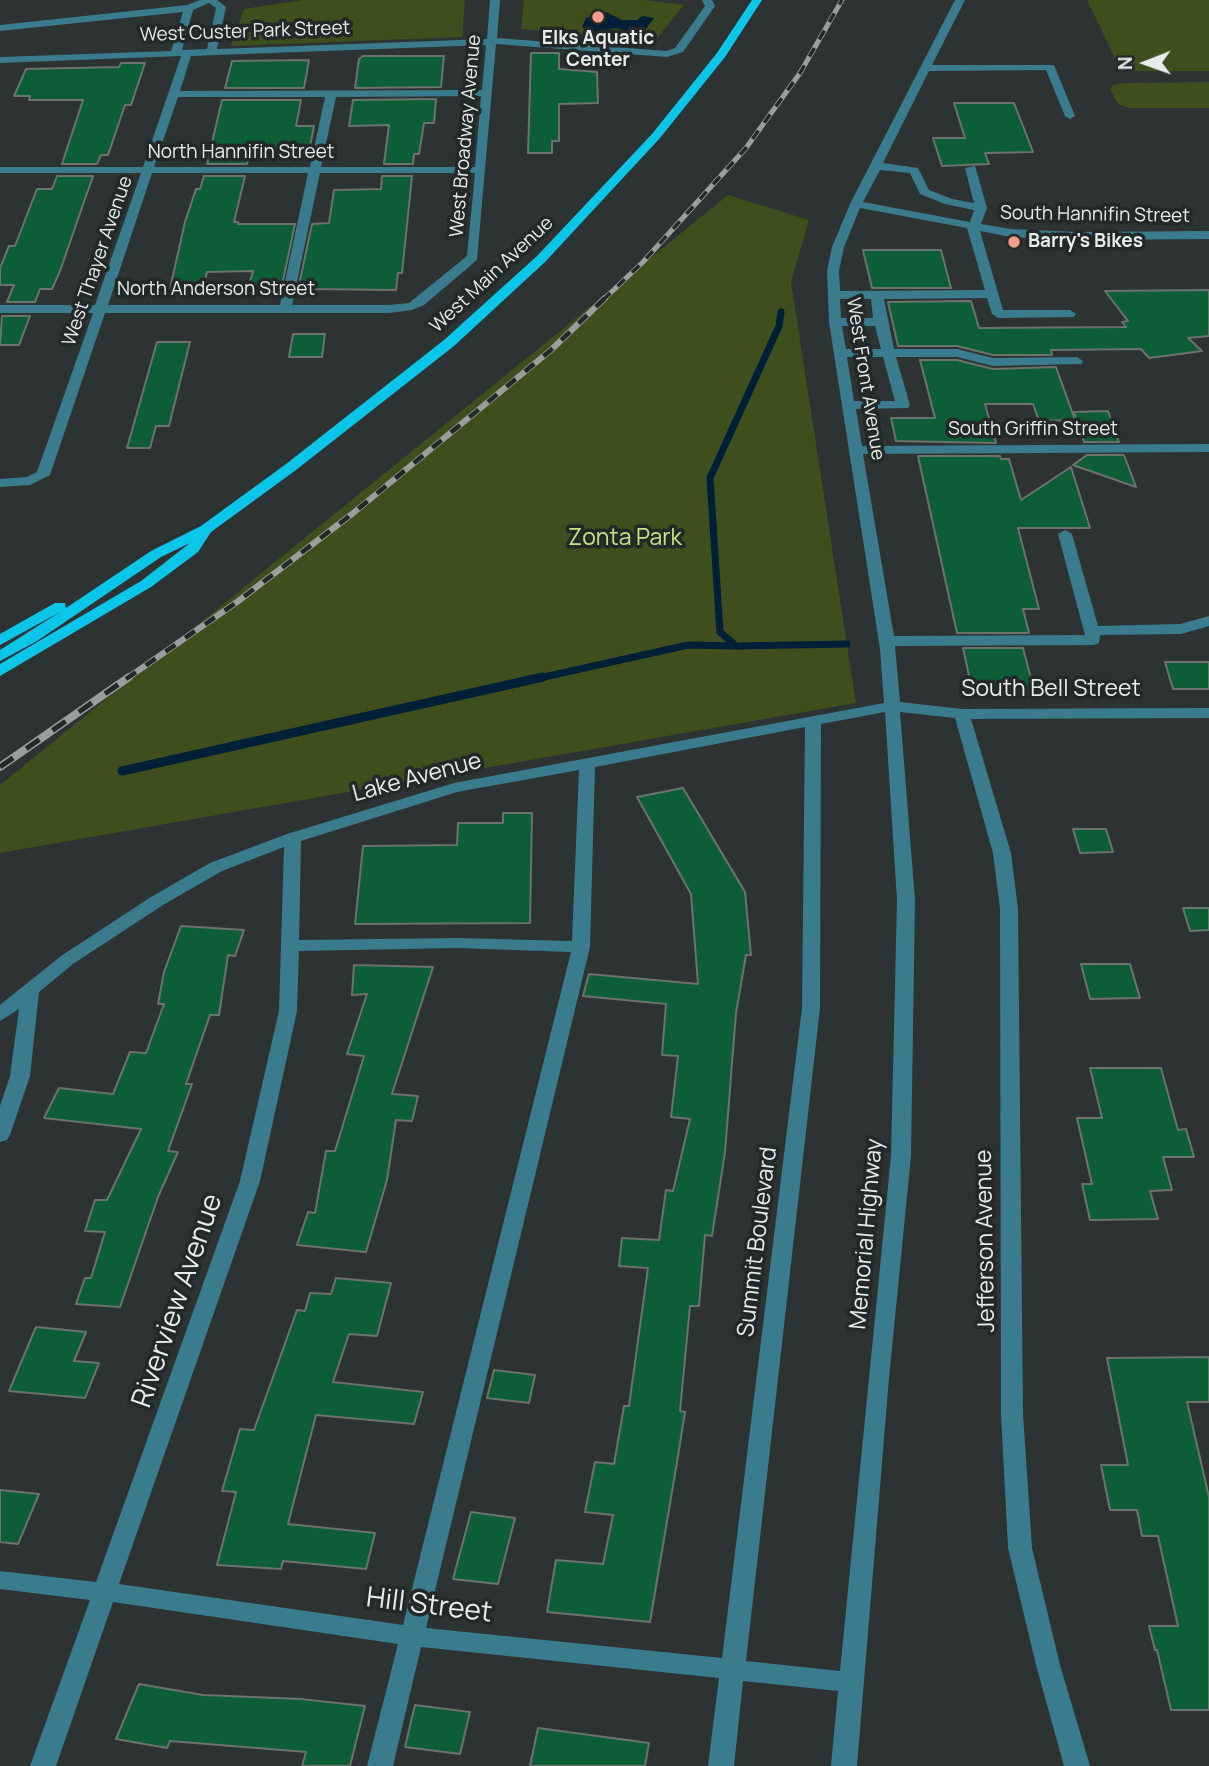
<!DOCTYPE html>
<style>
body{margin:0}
#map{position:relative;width:1209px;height:1766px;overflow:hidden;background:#2c3332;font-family:Manrope,sans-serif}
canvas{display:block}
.north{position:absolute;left:1111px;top:28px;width:70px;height:70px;-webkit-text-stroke:5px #222928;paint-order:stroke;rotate:269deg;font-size:19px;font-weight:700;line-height:28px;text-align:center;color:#e8eceb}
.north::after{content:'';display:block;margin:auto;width:24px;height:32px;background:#e8eceb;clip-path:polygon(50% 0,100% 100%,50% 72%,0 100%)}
</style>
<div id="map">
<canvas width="1209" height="1766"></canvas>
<div class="north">N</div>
</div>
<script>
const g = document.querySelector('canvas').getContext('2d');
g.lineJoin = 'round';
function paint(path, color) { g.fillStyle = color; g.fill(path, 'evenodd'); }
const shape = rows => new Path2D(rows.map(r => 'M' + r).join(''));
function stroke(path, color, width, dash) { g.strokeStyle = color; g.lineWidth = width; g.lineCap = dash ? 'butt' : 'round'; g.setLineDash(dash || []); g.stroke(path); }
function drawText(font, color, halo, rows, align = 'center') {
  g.font = font + ' Manrope,sans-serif'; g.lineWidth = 7; g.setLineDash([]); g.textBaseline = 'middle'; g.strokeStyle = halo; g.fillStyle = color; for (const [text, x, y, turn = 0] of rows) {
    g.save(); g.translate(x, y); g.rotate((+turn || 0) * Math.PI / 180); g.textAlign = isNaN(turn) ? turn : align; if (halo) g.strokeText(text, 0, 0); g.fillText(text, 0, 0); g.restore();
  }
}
paint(shape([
 [302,0,465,0,462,37,231,46,244,9],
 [524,0,644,0,684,5,654,42,521,29],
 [1087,0,1209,0,1209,71,1121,71],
 [1209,82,1209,108,1129,108,1118,104,1110,89,1113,85,1124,83],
 [728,195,809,220,791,282,856,703,0,853,0,785]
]), '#3e4e1d');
paint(shape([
 [606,12,622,20,637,20,642,16,654,18,640,37,627,35,628,32,616,28,589,33,582,27,586,18]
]), '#021f38');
stroke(shape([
 [781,312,779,326,710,478,720,632,736,646,847,644],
 [535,679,688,645,736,646]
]), '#021f38', 7);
stroke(shape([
 [122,771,543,677]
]), '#021f38', 9);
const building = shape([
 [531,53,559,53,559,69,597,72,598,103,559,104,559,141,552,141,552,153,528,153,531,53],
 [363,56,444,56,441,87,355,88,359,59,363,56],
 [309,60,304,88,225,88,232,61,309,60],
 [121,63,145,63,131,105,125,105,108,155,101,155,97,164,62,164,83,100,29,100,30,96,14,96,26,69,119,67,121,63],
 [436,99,434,123,424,123,419,154,414,154,413,164,384,164,389,125,349,126,353,100,436,99],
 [222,100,301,100,296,126,314,126,309,152,250,153,247,164,207,164,222,100],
 [954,103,1014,103,1033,152,985,153,989,164,942,166,933,138,965,138,954,103],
 [57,176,93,176,60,271,52,289,40,289,35,302,7,302,14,285,0,285,0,268,9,246,15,246,37,189,52,189,57,176],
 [204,176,245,176,234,222,238,222,238,224,295,224,282,285,249,285,253,271,207,272,202,293,169,293,185,222,196,189,200,189,204,176],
 [382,176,412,176,402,273,398,273,396,290,310,289,310,285,299,285,312,224,329,223,334,190,381,189,382,176],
 [863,250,941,250,951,288,872,288,863,250],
 [1209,290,1209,336,1188,338,1202,351,1149,358,1141,349,1051,350,1052,355,993,355,957,346,898,346,888,302,971,301,979,328,1126,327,1122,322,1128,321,1105,291,1209,290],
 [2,316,30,316,19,345,0,345,2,316],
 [293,334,325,334,322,357,289,357,293,334],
 [157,342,190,342,169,426,156,426,150,448,127,448,157,342],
 [920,360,957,360,993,369,1056,367,1075,420,1039,421,1033,404,985,404,996,443,896,441,891,418,935,418,920,360],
 [1108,411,1119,442,1084,442,1074,412,1108,411],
 [1087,455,1124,455,1136,487,1073,465,1087,455],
 [918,456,1000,456,1001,459,1009,459,1021,500,1071,467,1090,528,1018,528,1039,609,1023,609,1029,633,957,633,918,456],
 [963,648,1023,648,1035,694,973,694,963,648],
 [1165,662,1209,662,1209,689,1173,689,1165,662],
 [683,788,745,892,751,955,746,955,736,1013,725,1152,712,1236,705,1235,699,1306,690,1306,680,1411,685,1412,677,1462,650,1622,547,1612,556,1560,603,1564,613,1515,585,1512,595,1462,614,1464,624,1406,629,1406,648,1268,619,1266,622,1238,659,1240,666,1190,673,1191,690,1119,671,1117,678,1056,662,1055,666,1004,583,996,589,974,698,984,691,894,637,797,683,788],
 [503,813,532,813,530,923,355,924,363,846,457,845,458,823,503,823,503,813],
 [1073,829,1106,829,1113,852,1080,853,1073,829],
 [1183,908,1209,908,1209,930,1190,931,1183,908],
 [181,926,244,930,235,956,228,955,219,1015,210,1015,186,1084,192,1084,168,1151,178,1152,158,1197,120,1307,76,1304,85,1278,91,1278,105,1232,85,1231,95,1200,107,1200,141,1129,44,1118,59,1088,113,1094,130,1052,146,1053,164,1004,158,1004,164,972,181,926],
 [1081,964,1130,964,1140,998,1090,999,1081,964],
 [354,965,433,967,392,1094,418,1096,412,1121,396,1120,387,1180,366,1252,297,1245,308,1212,315,1213,326,1151,335,1151,364,1056,347,1054,367,994,352,995,354,965],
 [1090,1068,1161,1068,1178,1130,1186,1129,1194,1157,1163,1157,1172,1190,1150,1191,1158,1219,1090,1220,1082,1184,1092,1184,1077,1118,1102,1118,1090,1068],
 [336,1278,391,1283,377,1336,349,1334,333,1382,423,1392,414,1424,316,1415,288,1524,375,1533,366,1569,283,1561,281,1569,217,1565,236,1492,222,1491,240,1429,254,1430,297,1310,305,1311,310,1293,331,1294,336,1278],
 [36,1327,86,1332,74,1361,99,1363,85,1398,9,1391,36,1327],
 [1209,1357,1209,1402,1187,1402,1209,1497,1209,1710,1171,1710,1157,1650,1155,1650,1149,1626,1178,1626,1158,1536,1142,1536,1137,1510,1110,1510,1101,1465,1128,1465,1107,1358,1209,1357],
 [494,1370,535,1375,529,1403,487,1398,494,1370],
 [0,1490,39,1494,18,1544,0,1542,0,1490],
 [471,1512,515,1518,498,1584,453,1579,471,1512],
 [139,1684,203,1695,301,1699,365,1706,350,1766,302,1766,306,1752,170,1741,167,1748,116,1739,139,1684],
 [415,1705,470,1712,460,1754,405,1747,415,1705],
 [538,1728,649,1743,645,1766,530,1766,538,1728]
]);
paint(building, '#0d5e36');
stroke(building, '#6c726e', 2);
paint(shape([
 [200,0,217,0,226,7,217,49,487,39,490,0,500,0,497,38,666,51,675,48,705,6,702,0,712,0,715,6,683,52,667,57,496,44,477,260,424,305,412,310,389,313,105,313,50,475,30,485,0,487,0,479,27,477,37,472,93,313,0,313,0,305,95,305,141,173,0,173,0,167,143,167,181,56,0,63,0,57,171,51,183,12,0,31,0,25,187,5,200,0],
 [209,3,216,8,207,49,182,50,193,10,209,3],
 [486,45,482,90,180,91,191,56,486,45],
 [481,96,475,167,321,167,336,97,481,96],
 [178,97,325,97,310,167,154,167,178,97],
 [152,173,308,173,280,305,108,305,152,173],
 [320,173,475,173,467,256,409,303,389,305,292,305,320,173],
 [955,0,965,0,932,65,1054,65,1075,116,1070,119,1065,116,1046,70,929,71,883,163,918,168,929,190,952,199,974,203,965,168,975,166,987,208,981,224,1011,229,1076,232,1209,231,1209,239,1076,240,1011,237,980,231,1003,310,1070,310,1076,314,1074,317,998,318,992,314,987,298,884,299,894,349,957,349,993,358,1077,357,1083,361,1082,364,993,366,957,357,896,357,910,405,908,408,856,409,862,446,1209,444,1209,452,863,454,894,636,1085,635,1058,534,1065,530,1072,534,1098,626,1180,624,1209,616,1209,626,1181,634,1100,635,1099,643,1094,645,895,646,900,702,962,709,1209,708,1209,718,971,719,1011,853,1018,909,1023,1414,1032,1548,1060,1665,1090,1766,1064,1766,1036,1665,1008,1548,1001,1414,1000,909,993,853,955,718,900,712,915,900,911,1156,889,1378,857,1766,831,1766,838,1691,743,1681,734,1766,708,1766,719,1678,421,1647,393,1766,367,1766,398,1644,113,1602,56,1766,30,1766,90,1600,0,1589,0,1571,96,1582,240,1181,279,1011,284,847,222,871,163,905,73,964,39,992,30,1076,10,1135,7,1140,0,1142,0,1106,10,1076,19,1009,0,1021,0,1005,61,956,151,897,210,863,287,834,454,783,884,703,880,649,829,322,827,271,832,247,850,204,955,0],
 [880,170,910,173,920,194,945,204,974,210,970,222,863,202,880,170],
 [860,208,967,228,985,290,840,291,839,271,844,247,860,208],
 [840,299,871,299,873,318,841,318,840,299],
 [842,326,875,326,881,349,846,349,842,326],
 [847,357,883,357,895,401,854,401,847,357],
 [885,712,897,900,891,1156,840,1671,746,1661,820,1008,821,724,885,712],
 [805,727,802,1008,722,1658,426,1628,590,947,595,767,805,727],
 [579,770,572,941,458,938,299,940,301,841,457,792,579,770],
 [458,948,571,952,403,1625,119,1584,260,1181,297,1011,299,951,458,948]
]), '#3a7c8d');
paint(shape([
 [752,0,762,0,725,57,660,138,545,262,454,346,296,470,211,532,198,552,151,587,0,676,0,664,141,581,190,543,161,557,37,641,0,661,0,650,60,612,0,645,0,634,55,603,65,603,66,608,151,551,201,526,286,464,444,340,537,256,652,134,717,53,752,0]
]), '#0cc6ea');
const railFar2 = shape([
 [603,300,643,262,746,148,800,73,842,0]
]);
const railFar1 = shape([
 [126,679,237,602,352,514,551,350,605,298]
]);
const rail = shape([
 [0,767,129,677]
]);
stroke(railFar2, '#9a9f9e', 5);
stroke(railFar1, '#9a9f9e', 6);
stroke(rail, '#9a9f9e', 8);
stroke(railFar2, '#222928', 3.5, [10]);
stroke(railFar1, '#222928', 4.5, [12]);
stroke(rail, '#222928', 5, [16]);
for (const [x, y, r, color] of [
 [598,17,7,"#f49d8c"],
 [1014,242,7,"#f49d8c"]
]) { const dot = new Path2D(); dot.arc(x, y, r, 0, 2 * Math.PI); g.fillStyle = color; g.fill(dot); stroke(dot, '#222928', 2.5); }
drawText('19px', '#e8eceb', '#222928', [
 ["West Custer Park Street",245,32,-2],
 ["West Broadway Avenue",466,136,-85],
 ["North Hannifin Street",241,153],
 ["South Hannifin Street",1095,215,1],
 ["West Thayer Avenue",98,261,-71],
 ["West Main Avenue",492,275,-43],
 ["North Anderson Street",216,290],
 ["West Front Avenue",865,379,81],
 ["South Griffin Street",1033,430]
]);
drawText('bold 19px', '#e8eceb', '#222928', [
 ["Elks Aquatic",598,39],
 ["Center",598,61],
 ["Barry's Bikes",1028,242,"left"]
]);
drawText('23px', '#c4e583', '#222928', [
 ["Zonta Park",625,539]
]);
drawText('23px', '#e8eceb', '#222928', [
 ["South Bell Street",1051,690],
 ["Lake Avenue",417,778,-15],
 ["Memorial Highway",867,1234,-85],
 ["Jefferson Avenue",986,1241,-91],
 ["Summit Boulevard",758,1242,-83]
]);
drawText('28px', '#e8eceb', '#222928', [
 ["Riverview Avenue",178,1301,-71],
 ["Hill Street",429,1606,7]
]);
</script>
